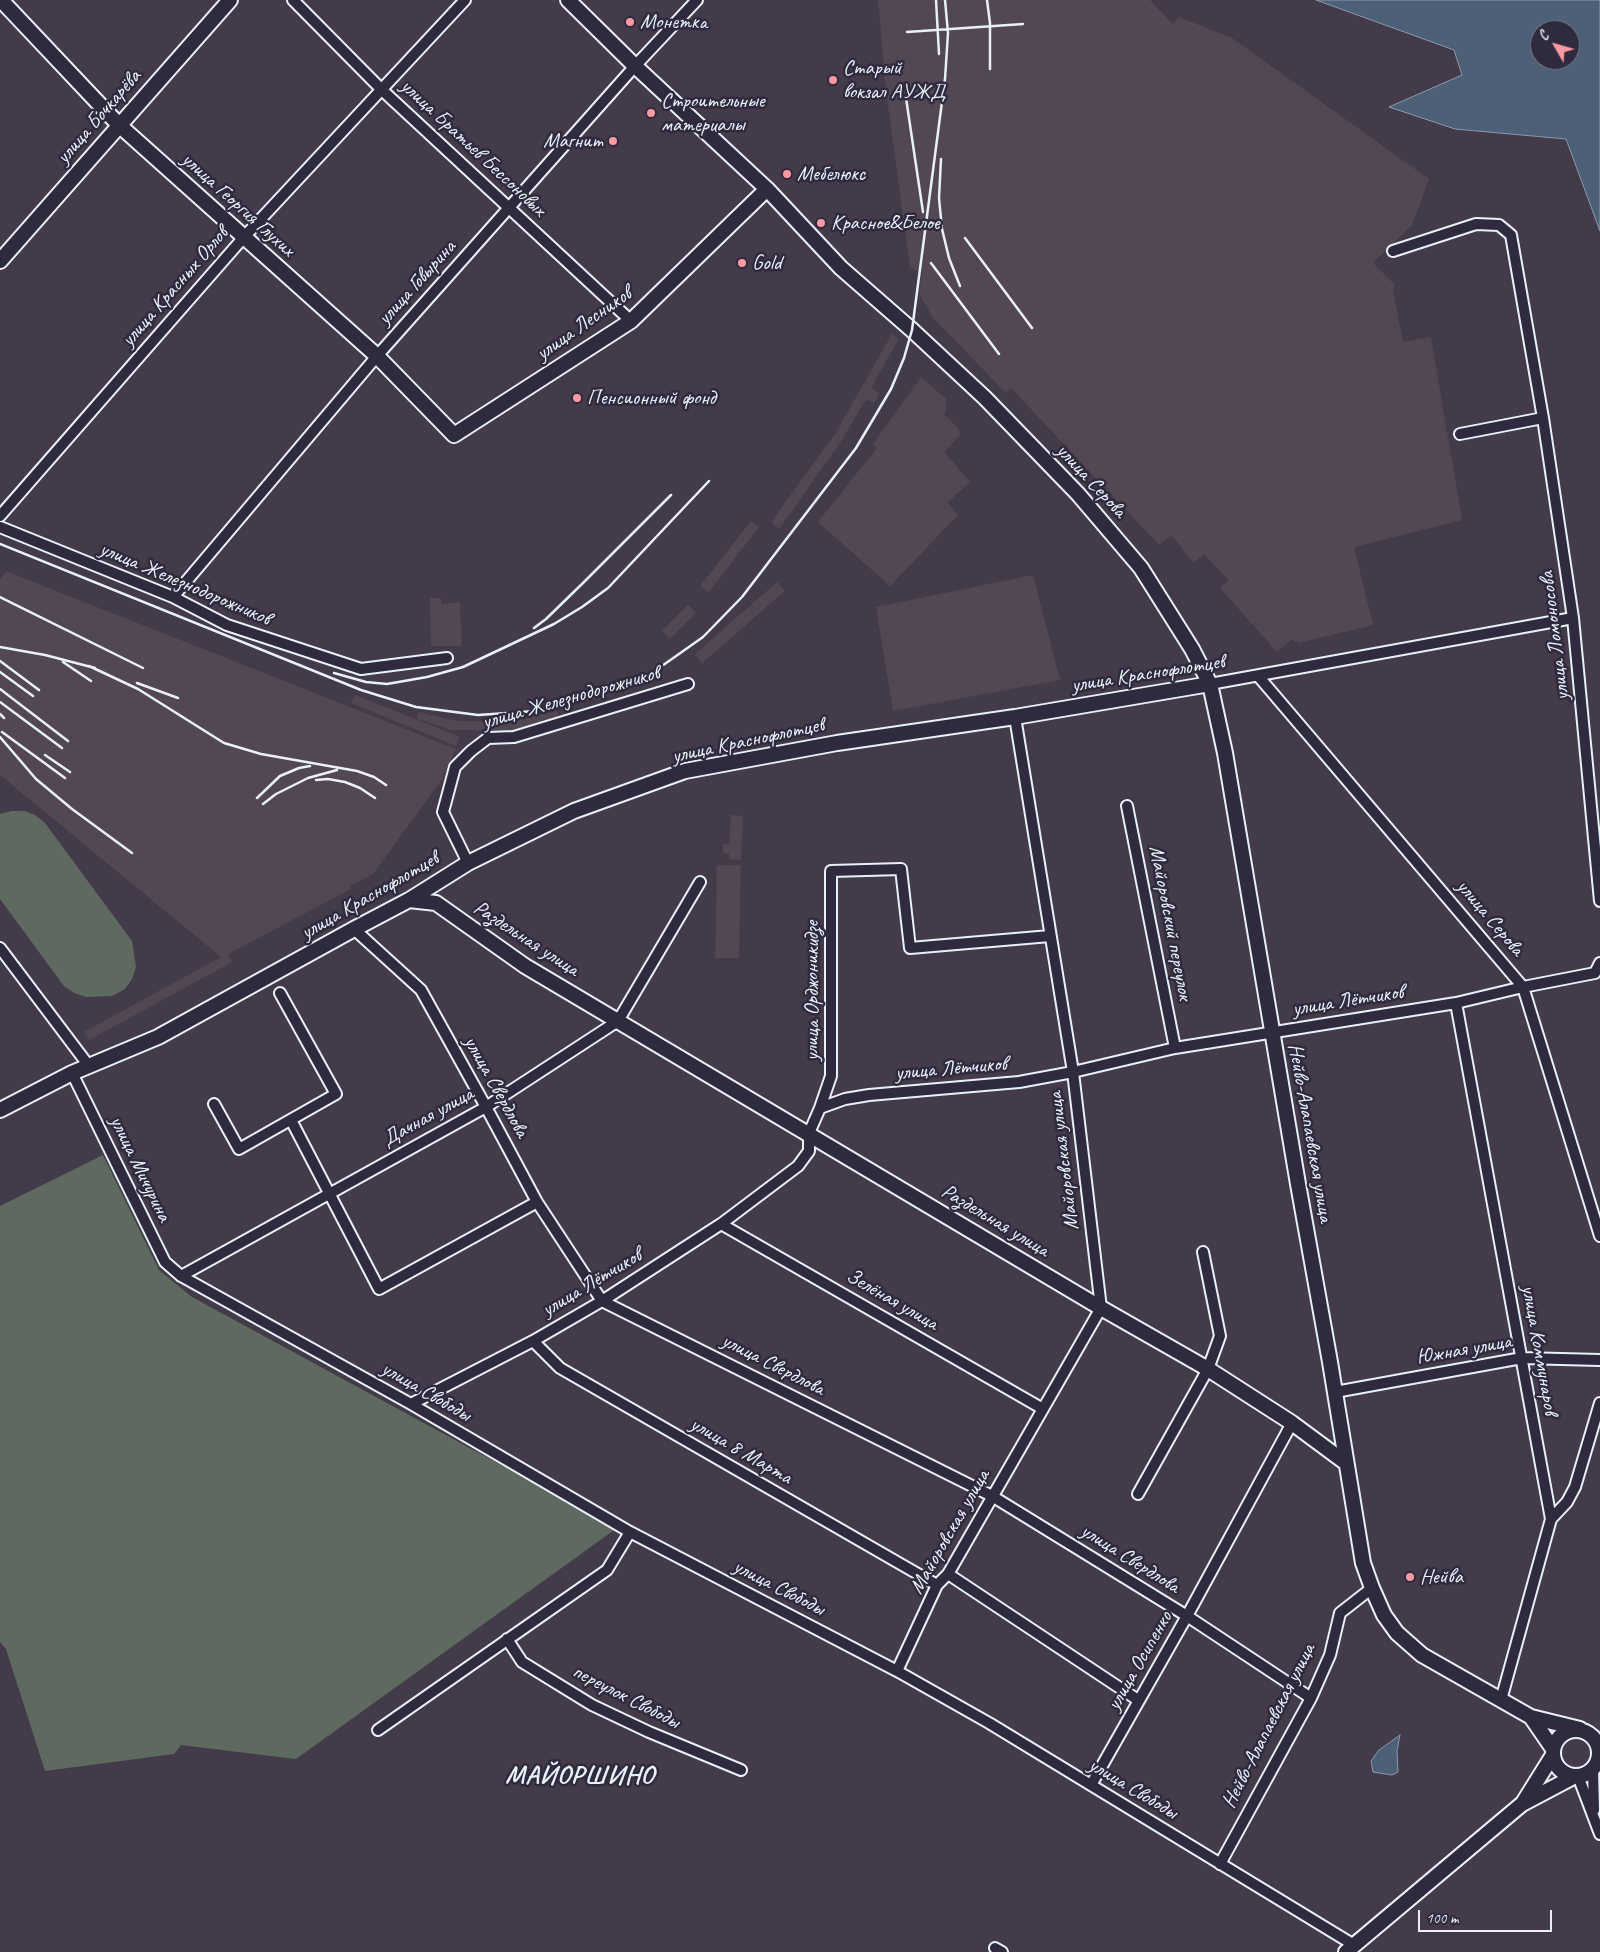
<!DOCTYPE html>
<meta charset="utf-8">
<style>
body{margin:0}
#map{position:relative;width:1600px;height:1952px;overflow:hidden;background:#443b4a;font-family:Caveat,sans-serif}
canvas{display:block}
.north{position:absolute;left:1530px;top:20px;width:50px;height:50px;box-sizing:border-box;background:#2f2a3d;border:1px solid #797a88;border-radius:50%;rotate:308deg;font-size:14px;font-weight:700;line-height:20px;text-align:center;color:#e8f1f8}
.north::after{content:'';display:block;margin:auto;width:18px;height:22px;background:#ff9aa2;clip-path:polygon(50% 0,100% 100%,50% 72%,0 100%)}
.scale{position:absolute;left:1418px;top:1910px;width:134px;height:22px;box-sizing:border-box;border:2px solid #e8f1f8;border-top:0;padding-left:6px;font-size:15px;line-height:18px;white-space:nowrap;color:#e8f1f8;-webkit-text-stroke:4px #2f2a3d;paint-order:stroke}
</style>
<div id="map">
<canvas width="1600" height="1952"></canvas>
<div class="north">С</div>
<div class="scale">100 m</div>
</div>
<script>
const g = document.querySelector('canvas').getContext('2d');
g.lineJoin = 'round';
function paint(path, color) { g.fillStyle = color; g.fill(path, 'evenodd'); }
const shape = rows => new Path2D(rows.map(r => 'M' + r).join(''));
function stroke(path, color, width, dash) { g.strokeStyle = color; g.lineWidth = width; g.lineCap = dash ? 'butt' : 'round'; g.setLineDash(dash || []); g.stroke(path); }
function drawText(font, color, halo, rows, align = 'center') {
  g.font = font + ' Caveat,sans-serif'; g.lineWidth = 5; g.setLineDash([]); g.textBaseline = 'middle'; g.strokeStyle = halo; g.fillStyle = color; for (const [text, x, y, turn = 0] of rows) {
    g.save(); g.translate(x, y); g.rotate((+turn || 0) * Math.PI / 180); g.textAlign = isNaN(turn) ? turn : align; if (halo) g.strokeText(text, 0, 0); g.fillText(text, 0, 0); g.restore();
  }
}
paint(shape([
 [878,0,1150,0,1173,24,1179,17,1232,38,1429,179,1412,225,1373,263,1395,285,1393,290,1403,342,1431,337,1462,520,1354,547,1373,625,1299,643,1292,639,1277,652,1220,588,1229,580,1204,554,1194,563,1171,535,1159,545,1011,388,1006,393,934,319,919,294,922,272,910,268,886,90],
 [892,334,899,339,871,388,880,393,874,403,866,399,842,440,779,529,771,522,835,434],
 [921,377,946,399,946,410,944,414,959,429,960,435,944,452,970,482,948,502,958,515,890,586,818,522,877,448,873,444],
 [751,521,759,527,709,592,700,586],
 [6,571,456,749,443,778,373,874,350,886,351,889,228,954,232,962,89,1040,84,1032,221,957,0,775,0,579],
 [1033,575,1060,680,893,711,876,607],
 [777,582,785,591,702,663,695,654],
 [430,598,441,598,441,604,460,602,462,646,431,646],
 [688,605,696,613,670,639,662,631],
 [355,695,460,737,456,746,351,703],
 [557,711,561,721,515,731,452,730,417,719,418,712,457,721,512,721],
 [731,815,743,816,741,860,729,859,729,853,723,853,723,844,729,844],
 [717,865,741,865,739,958,715,958]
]), '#534753');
paint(shape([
 [12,811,24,811,35,815,45,823,132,941,136,967,132,979,125,989,112,996,86,997,74,993,64,986,0,899,0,814],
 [103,1155,159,1270,192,1297,617,1528,296,1759,181,1745,174,1754,45,1771,6,1649,0,1642,0,1206]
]), '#5e6a5f');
const water = shape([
 [1316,0,1600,0,1600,231,1566,139,1455,129,1389,107,1462,75,1454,50,1316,0],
 [1540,30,1570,30,1570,60,1540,60,1540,30],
 [1400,1735,1397,1751,1398,1772,1392,1775,1373,1772,1371,1761,1379,1750,1400,1735]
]);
paint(water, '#4d6078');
stroke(water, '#8b9aab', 1);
const street = shape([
 [293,0,382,90,631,321],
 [1393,251,1476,224,1499,225,1511,235,1543,418,1573,618,1600,901],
 [1460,434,1543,418],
 [0,516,244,237,465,0],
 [0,527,173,597,227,625,361,669,447,658],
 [173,597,377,356,635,66,697,0],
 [1259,677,1523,987,1600,1236],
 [1210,684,1573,618],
 [1127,806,1175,1048],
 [468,863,443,812,455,767,471,751,488,738,514,737,688,684],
 [354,929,421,990,486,1107,537,1202,602,1301,992,1496,1187,1616,1311,1698],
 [0,948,89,1066],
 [1456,1003,1551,1519,1501,1700],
 [72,1073,165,1262,181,1276,411,1404,630,1532,897,1671,989,1723,1354,1945],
 [214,1104,239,1149,336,1094,280,993],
 [820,1108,831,1076,831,871,901,869,910,948,1050,936],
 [291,1120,379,1289,537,1202],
 [721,1224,1043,1409],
 [181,1276,486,1107,618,1021,700,882],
 [533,1341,560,1368,937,1585],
 [1335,1392,1522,1358,1600,1360],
 [411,1404,533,1341,602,1301,721,1224,798,1166,809,1151,809,1133,820,1108,845,1099,869,1095,1019,1082,1073,1072,1175,1048,1456,1003,1523,987,1595,973,1600,963],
 [1138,1494,1208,1369,1220,1336,1203,1252],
 [1551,1519,1567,1502,1575,1487,1600,1403],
 [948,1574,1138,1700],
 [507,1639,522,1662,592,1705,649,1732,741,1770],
 [897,1671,937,1585,948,1574,1101,1308,1073,1072,1015,717],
 [378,1730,607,1570,630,1532],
 [1593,1769,1594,1810],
 [1578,1776,1600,1834],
 [1091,1785,1187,1616,1292,1423],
 [1220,1864,1311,1698,1330,1655,1340,1613,1372,1588],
 [995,1948,1002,1952]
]);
const secondary = shape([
 [1,0,119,125,377,356,454,435,631,321,767,189],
 [568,0,635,66,767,189,841,268,912,330,985,398,1078,494,1141,568,1192,649,1210,684,1225,753,1298,1184,1330,1362,1363,1563,1372,1588,1384,1615,1397,1633,1422,1655,1531,1717,1580,1729],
 [0,261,230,0],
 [409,900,436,903,525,966,1101,1308,1208,1369,1292,1423,1346,1463],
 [0,1110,72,1073,158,1037,354,929,409,900,468,863,574,811,685,771,837,743,1015,717,1210,684],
 [1531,1717,1553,1749],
 '1553 1753a23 23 0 1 1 46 0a23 23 0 1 1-46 0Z',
 [1523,1803,1553,1755],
 [1346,1952,1522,1804,1575,1776]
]);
stroke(street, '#e8f1f8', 14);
stroke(secondary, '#e8f1f8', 18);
stroke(street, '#2f2a3d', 10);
stroke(secondary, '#2f2a3d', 14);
stroke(shape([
 [936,0,939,54],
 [987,0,990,23,990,69],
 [907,32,1023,24],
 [906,98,923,212],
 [941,159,939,198,942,229,949,258,960,286],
 [965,238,1032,328],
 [931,263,999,354],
 [0,544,361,690,416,707,478,715,536,711,593,697,652,673,703,637,742,597,856,448,891,389,904,358,912,330,945,79,948,33,945,0],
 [0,597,143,668],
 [534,628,546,619,584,582,671,495],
 [0,647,45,655,95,668],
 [0,661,39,690],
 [63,662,91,681],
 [89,666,138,689,224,743,261,754,357,771,374,777,386,785],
 [0,672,33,696],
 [334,673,366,682,387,684,427,677,463,667,554,624,582,607,608,588,709,481],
 [137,683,178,698],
 [0,689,68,741],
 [0,702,62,748],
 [0,714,4,718],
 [2,732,65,778],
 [0,737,36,779,72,809,132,853],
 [45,755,70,772],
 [316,780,328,779,345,782,360,788,375,798],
 [257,798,280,776,299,768,310,766],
 [263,804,276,794,308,778,337,770]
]), '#e8f1f8', 2.5);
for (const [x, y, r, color] of [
 [630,22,5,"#ff9aa2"],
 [833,80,5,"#ff9aa2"],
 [651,113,5,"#ff9aa2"],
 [613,141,5,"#ff9aa2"],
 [787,174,5,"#ff9aa2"],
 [821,223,5,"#ff9aa2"],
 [742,263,5,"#ff9aa2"],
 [577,398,5,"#ff9aa2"],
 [1410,1577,5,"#ff9aa2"]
]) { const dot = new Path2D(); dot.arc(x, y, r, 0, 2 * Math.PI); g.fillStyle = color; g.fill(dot); stroke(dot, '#2f2a3d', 2); }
drawText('21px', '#e8f1f8', '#2f2a3d', [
 ["Монетка",640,22],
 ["Старый",843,68],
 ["вокзал АУЖД",843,92],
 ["Строительные",661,101],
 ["материалы",661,125],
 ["Магнит",603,141,"right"],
 ["Мебелюкс",797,174],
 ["Красное&Белое",831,223],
 ["Gold",752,263],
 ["Пенсионный фонд",587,398],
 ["Нейва",1420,1577]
], 'left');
drawText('21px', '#e8f1f8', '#2f2a3d', [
 ["улица Бочкарёва",99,117,-49],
 ["улица Братьев Бессоновых",473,148,43],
 ["улица Георгия Глухих",238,205,42],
 ["улица Говырина",417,283,-48],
 ["улица Красных Орлов",175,287,-49],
 ["улица Лесников",584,324,-35],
 ["улица Серова",1091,481,47],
 ["улица Железнодорожников",185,584,23],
 ["улица Ломоносова",1555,636,-97],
 ["улица Краснофлотцев",1148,674,-9],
 ["улица Железнодорожников",571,698,-16],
 ["улица Краснофлотцев",748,741,-12],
 ["улица Краснофлотцев",370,896,-30],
 ["улица Серова",1490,918,50],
 ["Майоровский переулок",1170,923,79],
 ["Раздельная улица",526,939,33],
 ["улица Орджоникидзе",812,991,-90],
 ["улица Лётчиков",1348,1001,-9],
 ["улица Лётчиков",951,1069,-5],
 ["улица Свердлова",496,1087,61],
 ["Дачная улица",428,1117,-29],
 ["Нейво-Алапаевская улица",1310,1133,80],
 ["Майоровская улица",1064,1161,-97],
 ["улица Мичурина",140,1169,64],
 ["Раздельная улица",995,1221,31],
 ["улица Лётчиков",592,1283,-31],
 ["Зелёная улица",892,1300,30],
 ["Южная улица",1464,1350,-10],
 ["улица Коммунаров",1539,1350,80],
 ["улица Свердлова",773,1365,27],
 ["улица Свободы",426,1392,30],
 ["улица 8 Марта",741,1451,30],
 ["Майоровская улица",950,1532,-60],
 ["улица Свердлова",1130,1559,32],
 ["улица Свободы",779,1588,27],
 ["улица Осипенко",1140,1661,-60],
 ["переулок Свободы",626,1697,27],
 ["Нейво-Алапаевская улица",1269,1726,-63],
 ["улица Свободы",1133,1789,31]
]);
g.letterSpacing = '1px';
drawText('bold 26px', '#e8f1f8', '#2f2a3d', [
 ["МАЙОРШИНО",580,1776]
]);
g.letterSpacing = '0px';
</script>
